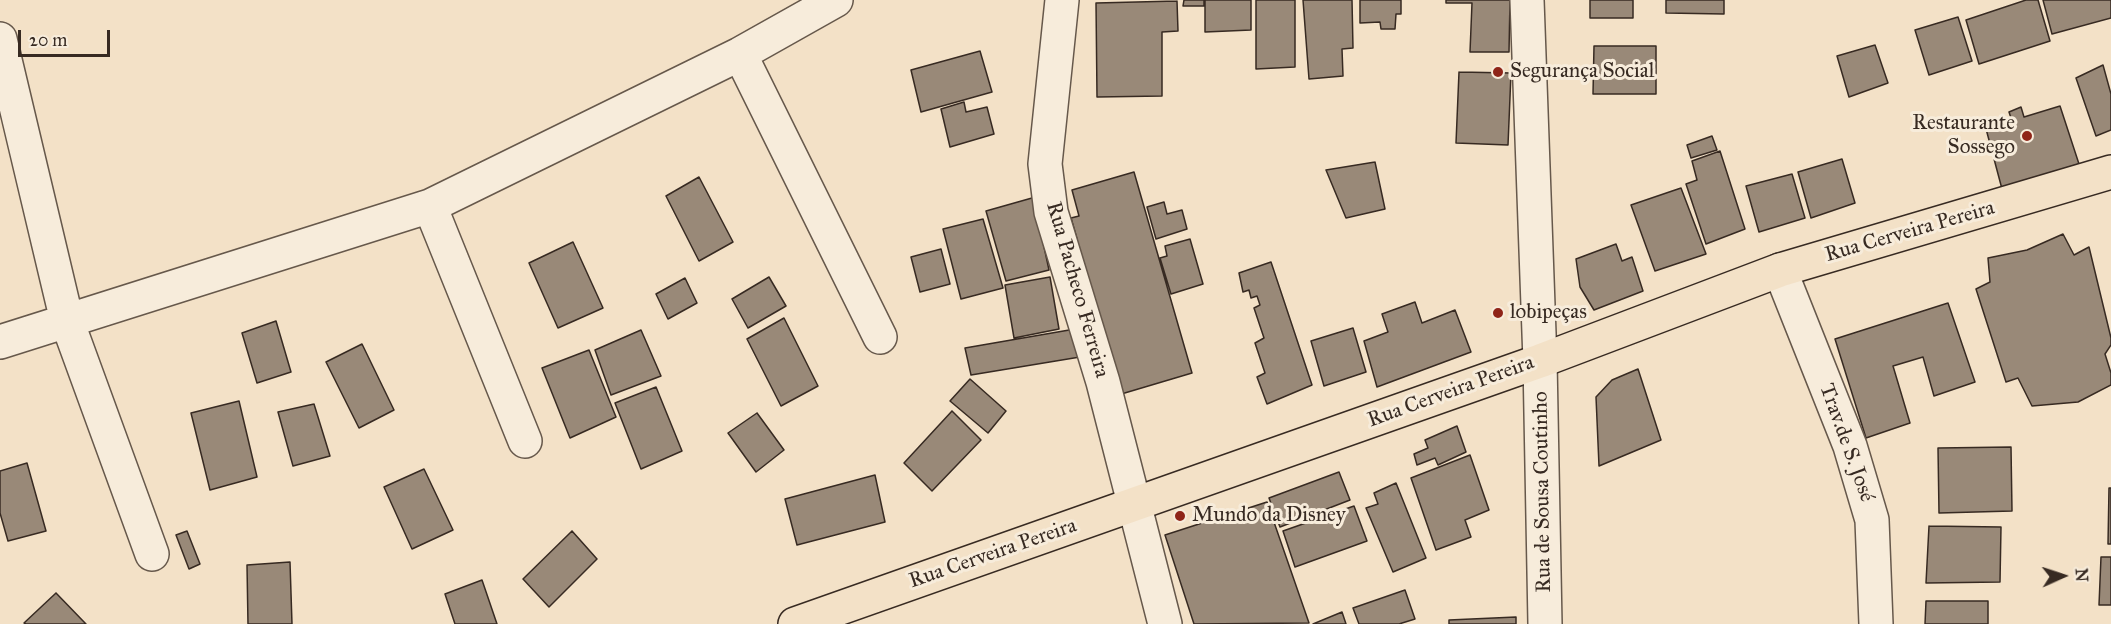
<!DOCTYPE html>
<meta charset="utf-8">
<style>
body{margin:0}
#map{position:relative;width:2111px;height:624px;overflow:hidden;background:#f3e1c7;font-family:"IM FELL Great Primer",serif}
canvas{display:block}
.north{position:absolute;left:2033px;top:546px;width:60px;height:60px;-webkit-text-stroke:4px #f7ecdb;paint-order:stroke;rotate:87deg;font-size:16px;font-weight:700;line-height:24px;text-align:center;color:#372a22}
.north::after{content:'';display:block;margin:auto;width:21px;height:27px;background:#372a22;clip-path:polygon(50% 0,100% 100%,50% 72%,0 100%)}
.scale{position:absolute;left:18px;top:30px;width:92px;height:27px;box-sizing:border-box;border:3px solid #372a22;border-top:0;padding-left:8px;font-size:18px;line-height:21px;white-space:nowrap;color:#372a22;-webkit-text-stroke:4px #f7ecdb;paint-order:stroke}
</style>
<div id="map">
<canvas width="2111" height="624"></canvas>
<div class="north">N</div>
<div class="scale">20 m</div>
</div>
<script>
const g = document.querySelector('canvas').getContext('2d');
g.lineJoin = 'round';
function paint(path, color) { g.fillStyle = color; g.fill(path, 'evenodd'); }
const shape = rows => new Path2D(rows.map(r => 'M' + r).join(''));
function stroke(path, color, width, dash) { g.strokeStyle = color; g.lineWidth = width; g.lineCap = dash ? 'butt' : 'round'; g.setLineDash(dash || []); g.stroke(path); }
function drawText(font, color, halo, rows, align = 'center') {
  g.font = font + ' "IM FELL Great Primer",serif'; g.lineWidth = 6; g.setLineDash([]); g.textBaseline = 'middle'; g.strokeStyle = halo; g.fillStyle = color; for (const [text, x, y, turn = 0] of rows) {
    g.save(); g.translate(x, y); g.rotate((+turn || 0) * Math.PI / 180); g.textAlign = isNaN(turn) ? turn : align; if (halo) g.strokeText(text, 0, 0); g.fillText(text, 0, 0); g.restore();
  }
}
const building = shape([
 [1184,0,1204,0,1204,6,1183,6,1184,0],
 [1205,0,1251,0,1251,30,1205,32,1205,0],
 [1256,0,1295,0,1295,67,1256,69,1256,0],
 [1303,0,1352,0,1353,48,1342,49,1343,76,1309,79,1303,0],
 [1360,0,1401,0,1401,14,1396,14,1395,29,1381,29,1380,22,1360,23,1360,0],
 [1446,0,1510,0,1509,52,1470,52,1472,3,1446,3,1446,0],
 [1590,0,1633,0,1633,18,1590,18,1590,0],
 [1666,0,1724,0,1724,14,1666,13,1666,0],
 [2026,0,2038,0,2050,41,1979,64,1966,20,2026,0],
 [2043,0,2111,0,2111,18,2052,34,2043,0],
 [1177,1,1178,31,1162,32,1162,96,1097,97,1096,3,1177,1],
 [1958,17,1972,61,1929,75,1915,30,1958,17],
 [1875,45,1888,83,1849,97,1837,56,1875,45],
 [1594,46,1656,46,1656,94,1593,94,1594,46],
 [980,51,992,92,921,112,911,70,980,51],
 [2103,65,2111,94,2111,130,2096,136,2076,78,2103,65],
 [1459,72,1511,73,1508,145,1456,143,1459,72],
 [964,102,966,112,987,107,994,134,950,147,941,109,964,102],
 [2060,106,2079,164,2002,189,1985,125,2011,118,2009,112,2021,107,2024,117,2060,106],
 [1712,136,1717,150,1691,158,1687,145,1712,136],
 [1720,151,1745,229,1706,244,1686,184,1697,180,1692,161,1720,151],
 [1842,159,1855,203,1811,218,1798,172,1842,159],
 [1375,162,1385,209,1346,218,1326,170,1375,162],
 [1134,172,1192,373,1118,395,1071,240,1077,239,1071,218,1079,216,1072,190,1134,172],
 [1792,174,1805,218,1759,232,1746,186,1792,174],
 [699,177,733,242,699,261,666,196,699,177],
 [1681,188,1706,254,1655,271,1631,205,1681,188],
 [1039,196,1040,228,1049,270,1006,281,986,211,1039,196],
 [1164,202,1167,214,1182,210,1187,229,1156,239,1147,207,1164,202],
 [983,219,1003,288,961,299,943,229,983,219],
 [2063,234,2074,255,2089,247,2111,338,2111,345,2105,354,2111,373,2111,385,2078,402,2032,406,2018,378,2006,382,1976,289,1990,282,1988,258,2027,250,2063,234],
 [1190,239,1203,284,1171,294,1160,258,1167,256,1165,246,1190,239],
 [573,242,603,308,558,328,529,263,573,242],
 [1616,244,1622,261,1632,257,1643,291,1594,310,1580,287,1576,259,1616,244],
 [941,249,950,284,920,292,911,257,941,249],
 [1271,262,1312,385,1267,404,1257,377,1265,373,1255,343,1264,338,1254,308,1260,305,1257,296,1251,298,1249,290,1243,292,1239,273,1271,262],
 [769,277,786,306,748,328,732,299,769,277],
 [1050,277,1059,329,1014,338,1005,285,1050,277],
 [685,278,697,303,668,319,656,294,685,278],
 [1415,302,1422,323,1455,310,1471,352,1377,387,1364,341,1388,332,1382,314,1415,302],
 [1948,303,1975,382,1934,396,1923,357,1893,366,1910,423,1866,438,1835,339,1948,303],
 [784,318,818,386,781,406,747,339,784,318],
 [276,321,291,372,257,383,242,333,276,321],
 [1353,328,1366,372,1324,386,1311,341,1353,328],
 [1075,329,1080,357,971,375,965,348,1075,329],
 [641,330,661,376,611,395,595,350,641,330],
 [362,344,394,410,359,428,326,362,362,344],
 [589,350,616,417,570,438,542,368,589,350],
 [1638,369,1661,440,1599,466,1596,397,1612,380,1638,369],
 [970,379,1006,411,988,433,950,401,970,379],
 [656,387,682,451,641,469,615,403,656,387],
 [239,401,257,477,210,490,191,413,239,401],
 [314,404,330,456,293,466,278,412,314,404],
 [952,411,981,440,932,491,904,463,952,411],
 [757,413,784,450,756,472,728,433,757,413],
 [1457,426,1466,452,1438,465,1435,458,1417,465,1414,454,1428,448,1425,440,1457,426],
 [2011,447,2012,511,1939,513,1938,448,2011,447],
 [1470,455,1489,510,1465,520,1471,537,1436,550,1411,478,1470,455],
 [27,463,46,531,8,541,0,513,0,471,27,463],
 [424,469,453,530,412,549,384,487,424,469],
 [1339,472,1350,500,1280,527,1269,498,1339,472],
 [875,475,885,522,797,545,785,499,875,475],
 [1396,483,1426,558,1393,572,1366,508,1378,504,1374,493,1396,483],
 [2109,488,2111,488,2111,544,2108,544,2109,488],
 [1267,502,1309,623,1194,624,1165,535,1267,502],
 [1354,506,1367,541,1295,567,1283,531,1354,506],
 [1929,526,2001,527,2000,582,1926,583,1929,526],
 [187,531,200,564,189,569,176,535,187,531],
 [572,531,597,559,549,607,523,579,572,531],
 [2101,557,2111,557,2111,605,2099,605,2101,557],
 [290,562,292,624,248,624,247,565,290,562],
 [482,580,497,624,455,624,445,594,482,580],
 [1405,590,1415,619,1399,624,1359,624,1353,608,1405,590],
 [56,593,86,624,26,624,24,623,56,593],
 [1926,601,1988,601,1988,624,1925,624,1926,601],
 [1342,612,1346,624,1313,624,1342,612],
 [1516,617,1516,624,1449,624,1449,620,1516,617]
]);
paint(building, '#998978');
stroke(building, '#372a22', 1.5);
const minor = shape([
 [1062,0,1045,164,1051,212,1103,382,1165,624],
 [1527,0,1540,361,1545,624],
 [0,39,67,321,152,554],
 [740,54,880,337],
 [430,206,525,441],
 [1780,270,1850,446,1872,520,1876,624],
 [0,342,430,206,740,54,836,0]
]);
const major = shape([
 [795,624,1540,361,1780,270,2111,172]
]);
stroke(minor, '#66584b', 36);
stroke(major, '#372a22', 36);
stroke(minor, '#f7ecdb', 33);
stroke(major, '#f3e1c7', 33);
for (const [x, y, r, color] of [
 [1498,72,6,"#8f2418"],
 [2027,136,6,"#8f2418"],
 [1498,313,6,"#8f2418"],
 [1180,516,6,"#8f2418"]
]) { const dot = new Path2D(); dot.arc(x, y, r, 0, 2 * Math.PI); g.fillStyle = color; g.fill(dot); stroke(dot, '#f7ecdb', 2); }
drawText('21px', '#372a22', '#f7ecdb', [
 ["Segurança Social",1510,72],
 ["Restaurante",2015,124,"right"],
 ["Sossego",2015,148,"right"],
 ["lobipeças",1510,313],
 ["Mundo da Disney",1192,516]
], 'left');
drawText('21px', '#372a22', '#f7ecdb', [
 ["Rua Cerveira Pereira",1910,232,-16],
 ["Rua Pacheco Ferreira",1077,290,74],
 ["Rua Cerveira Pereira",1451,392,-20],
 ["Trav.de S. José",1846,443,70],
 ["Rua de Sousa Coutinho",1543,492,-91],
 ["Rua Cerveira Pereira",993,554,-19]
]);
</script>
